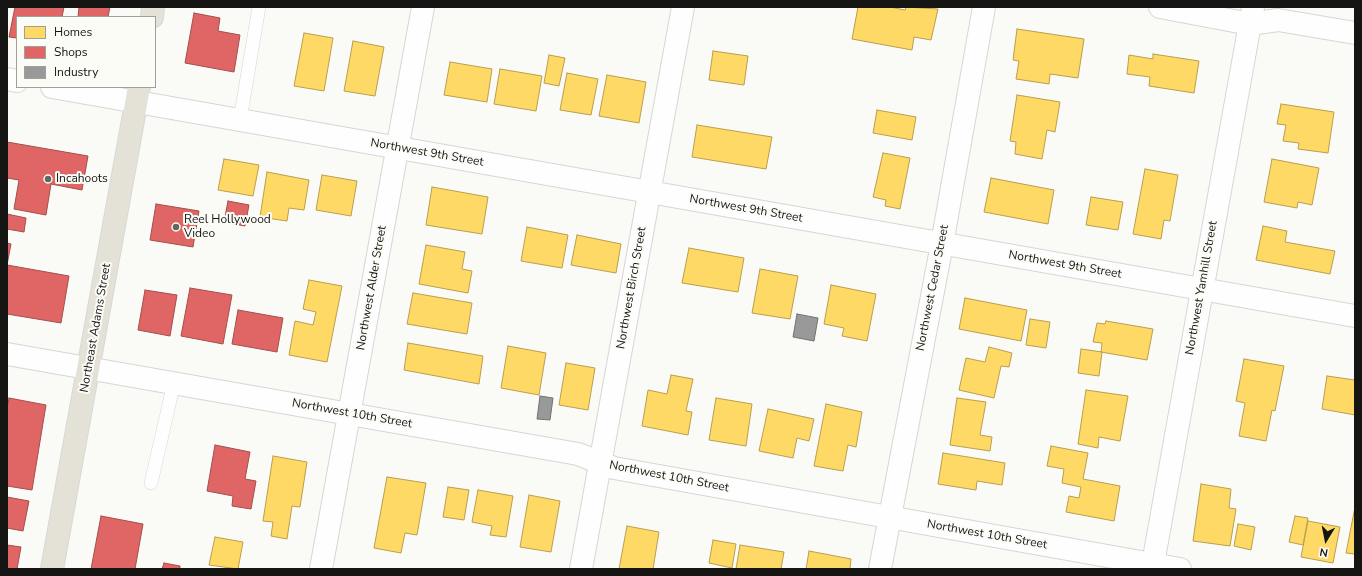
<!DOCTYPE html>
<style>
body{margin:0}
#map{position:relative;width:1362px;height:576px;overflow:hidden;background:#fafbf7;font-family:"Nunito Sans",sans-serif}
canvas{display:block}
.frame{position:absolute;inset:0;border:8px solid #151614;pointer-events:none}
.legend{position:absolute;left:16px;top:16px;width:140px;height:72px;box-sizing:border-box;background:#fbfcf6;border:1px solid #9fa09c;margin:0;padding:5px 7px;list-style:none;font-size:12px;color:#151614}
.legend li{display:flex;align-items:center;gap:8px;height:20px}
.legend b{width:20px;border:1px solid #9fa09c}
.north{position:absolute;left:1306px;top:520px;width:40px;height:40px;-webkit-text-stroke:3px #fbfcf6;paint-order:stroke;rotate:190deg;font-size:11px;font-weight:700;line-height:16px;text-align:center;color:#151614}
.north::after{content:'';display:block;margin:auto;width:14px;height:18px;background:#151614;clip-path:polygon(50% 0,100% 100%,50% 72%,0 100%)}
</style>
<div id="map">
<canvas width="1362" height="576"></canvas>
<div class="frame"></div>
<ul class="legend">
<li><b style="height:11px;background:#ffd966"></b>Homes</li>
<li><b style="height:11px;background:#e06666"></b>Shops</li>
<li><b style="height:11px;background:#999"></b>Industry</li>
</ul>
<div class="north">N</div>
</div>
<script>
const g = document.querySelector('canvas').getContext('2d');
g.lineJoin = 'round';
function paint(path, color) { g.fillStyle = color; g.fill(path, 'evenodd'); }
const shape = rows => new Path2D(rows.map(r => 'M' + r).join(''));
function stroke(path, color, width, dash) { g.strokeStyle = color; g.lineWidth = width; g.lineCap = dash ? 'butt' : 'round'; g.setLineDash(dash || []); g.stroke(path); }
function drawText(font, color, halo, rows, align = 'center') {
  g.font = font + ' "Nunito Sans",sans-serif'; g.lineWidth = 4; g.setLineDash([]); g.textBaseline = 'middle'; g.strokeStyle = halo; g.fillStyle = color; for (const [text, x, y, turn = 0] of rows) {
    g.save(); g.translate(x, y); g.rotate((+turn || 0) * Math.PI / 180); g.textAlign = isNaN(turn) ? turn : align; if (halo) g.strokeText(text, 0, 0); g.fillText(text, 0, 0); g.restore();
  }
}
const homes = shape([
 [858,7,890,7,905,10,906,7,938,9,931,40,914,37,912,50,852,39,858,7],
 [1017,29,1084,39,1078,78,1050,74,1049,84,1016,79,1019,61,1013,60,1017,29],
 [304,33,333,38,324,91,294,86,304,33],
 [353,41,384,47,375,96,344,91,353,41],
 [713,51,748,56,744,85,709,80,713,51],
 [1153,54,1199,61,1194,93,1149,86,1150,77,1127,74,1129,55,1153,59,1153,54],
 [549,55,565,58,559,86,544,83,549,55],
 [450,62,492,69,487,102,444,95,450,62],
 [500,69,542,76,536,111,494,104,500,69],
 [567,73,598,79,591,115,560,110,567,73],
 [607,75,646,82,639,123,599,116,607,75],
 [1017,95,1060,102,1055,132,1047,130,1042,159,1015,154,1016,142,1010,141,1017,95],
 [1281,104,1334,112,1328,153,1298,149,1299,143,1283,141,1286,125,1277,124,1281,104],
 [877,110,916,117,912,140,873,133,877,110],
 [697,125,772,137,766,169,692,157,697,125],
 [883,153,910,158,900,209,885,206,886,200,873,197,883,153],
 [224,159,259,165,253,196,218,190,224,159],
 [1272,159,1319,168,1312,205,1298,202,1297,208,1264,202,1272,159],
 [1145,169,1178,175,1170,221,1164,220,1161,239,1133,234,1145,169],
 [267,172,309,180,304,210,289,208,287,221,260,217,267,172],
 [322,175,357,181,351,216,316,210,322,175],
 [991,178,1054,190,1048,224,984,212,991,178],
 [432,187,488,197,482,234,426,225,432,187],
 [1091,197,1123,202,1118,230,1086,225,1091,197],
 [1263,226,1287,231,1285,242,1335,251,1330,274,1256,260,1263,226],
 [527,227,568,235,562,268,521,261,527,227],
 [577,235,621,244,616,273,571,265,577,235],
 [426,245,465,252,462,269,472,271,468,293,419,284,426,245],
 [689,248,744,258,738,292,682,283,689,248],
 [760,269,798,276,790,319,752,313,760,269],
 [309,280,342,286,327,362,289,355,295,321,313,325,316,312,303,309,309,280],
 [831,285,876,294,867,341,842,336,844,328,824,324,831,285],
 [413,293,472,303,467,334,407,324,413,293],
 [965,298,1027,310,1021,341,959,329,965,298],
 [1030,319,1050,322,1046,348,1026,345,1030,319],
 [1106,321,1153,329,1147,360,1101,352,1102,343,1093,342,1097,323,1105,324,1106,321],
 [408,343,483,356,479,384,404,370,408,343],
 [508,346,546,353,539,395,501,388,508,346],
 [989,347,1012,353,1009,367,1001,366,994,398,959,390,966,358,985,362,989,347],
 [1081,349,1102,352,1099,376,1078,373,1081,349],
 [1244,359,1284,366,1275,411,1272,410,1266,441,1239,436,1245,403,1236,401,1244,359],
 [566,363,595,368,588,410,559,405,566,363],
 [671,375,693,379,686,411,692,412,688,435,642,426,648,390,667,394,671,375],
 [1327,376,1355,380,1355,415,1322,409,1327,376],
 [1086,390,1128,396,1120,441,1099,437,1098,448,1078,444,1086,390],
 [716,398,752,404,746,446,709,440,716,398],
 [957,398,986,402,980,435,992,437,990,451,950,445,957,398],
 [826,404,862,412,856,447,848,445,843,471,814,466,826,404],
 [768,409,814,419,809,441,797,438,793,458,759,451,768,409],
 [1051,446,1088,453,1083,479,1120,486,1114,521,1066,512,1069,496,1079,498,1081,487,1062,483,1064,469,1047,466,1051,446],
 [943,453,1005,463,1002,485,977,481,976,490,938,484,943,453],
 [273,456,307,462,300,507,292,506,287,539,271,536,273,522,263,521,273,456],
 [387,477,426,483,417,535,405,533,401,553,374,548,387,477],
 [1201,484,1231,489,1229,508,1236,509,1230,546,1193,541,1201,484],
 [448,487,469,490,464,520,443,517,448,487],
 [478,490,513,496,506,537,490,535,492,526,472,522,478,490],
 [529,495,560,501,551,552,520,547,529,495],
 [1355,507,1355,554,1346,553,1355,507],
 [1295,516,1308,518,1303,545,1289,542,1295,516],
 [1308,521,1340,527,1333,563,1301,557,1308,521],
 [1238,524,1255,527,1251,550,1234,546,1238,524],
 [627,526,659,532,653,569,619,569,627,526],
 [215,537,243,542,238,569,209,565,215,537],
 [713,540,736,544,732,568,709,563,713,540],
 [740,545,784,552,781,569,736,569,740,545],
 [809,551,851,559,850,569,806,569,809,551]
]);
paint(homes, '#ffd966');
stroke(homes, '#b99e4d', 1);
const shops = shape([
 [15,7,64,7,62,17,17,17,17,38,9,37,15,7],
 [79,7,110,7,108,17,78,17,79,7],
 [194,13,220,18,218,31,240,35,234,72,185,63,194,13],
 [7,142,88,156,82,190,51,184,46,215,14,209,19,180,7,178,7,142],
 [228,201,249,205,245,226,224,222,228,201],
 [156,204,199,211,193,247,150,240,156,204],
 [7,214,26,218,24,232,7,229,7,214],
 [7,243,11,244,7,265,7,243],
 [7,265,69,276,61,323,7,314,7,265],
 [190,288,232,295,223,344,181,336,190,288],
 [145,290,177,295,170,336,138,330,145,290],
 [238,310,283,318,277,352,232,344,238,310],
 [9,398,46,405,32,490,7,486,7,408,9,398],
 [215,445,250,452,245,479,256,481,251,509,232,506,233,496,207,491,215,445],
 [7,497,29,501,23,531,7,528,7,497],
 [101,516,143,524,135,569,91,569,101,516],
 [7,545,21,547,17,569,7,569,7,545],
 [164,563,180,566,180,569,162,569,164,563]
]);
paint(shops, '#e06666');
stroke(shops, '#a34e4d', 1);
const industry = shape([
 [797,314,818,318,814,341,793,337,797,314],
 [540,396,553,398,550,420,537,419,540,396]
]);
paint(industry, '#999');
stroke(industry, '#717271', 1);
const service = shape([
 [240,120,259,7],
 [151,483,174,383]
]);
const minor = shape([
 [1160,7,1250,24,1278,20,1355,33],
 [7,79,17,81],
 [52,87,1355,316],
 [7,354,578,454,614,468,1180,569],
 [321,569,423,7],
 [581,569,683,7],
 [880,569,942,244,984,7],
 [1152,569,1253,7]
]);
const trunk = shape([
 [152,17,153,7],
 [52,569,139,87]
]);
stroke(service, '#d6d6d3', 14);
stroke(minor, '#d6d6d3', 24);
stroke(trunk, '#d8d8d6', 24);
stroke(service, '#fefefe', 13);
stroke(minor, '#fefefe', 22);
stroke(trunk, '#e4e2d7', 22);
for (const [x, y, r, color] of [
 [48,179,4,"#656663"],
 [176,227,4,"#656663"]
]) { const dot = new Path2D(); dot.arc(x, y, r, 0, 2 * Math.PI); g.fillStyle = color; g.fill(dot); stroke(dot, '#fbfcf6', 1.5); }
drawText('12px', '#151614', '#fbfcf6', [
 ["Northwest 9th Street",427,153,10],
 ["Northwest 9th Street",746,209,10],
 ["Northwest 9th Street",1065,265,10],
 ["Northwest Alder Street",372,288,-80],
 ["Northwest Birch Street",632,288,-80],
 ["Northwest Cedar Street",933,288,-79],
 ["Northwest Yamhill Street",1202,288,-80],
 ["Northeast Adams Street",96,328,-80],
 ["Northwest 10th Street",352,414,10],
 ["Northwest 10th Street",669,477,11],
 ["Northwest 10th Street",987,535,10]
]);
drawText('12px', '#151614', '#fbfcf6', [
 ["Incahoots",56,179],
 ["Reel Hollywood",184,220],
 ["Video",184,234]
], 'left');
</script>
